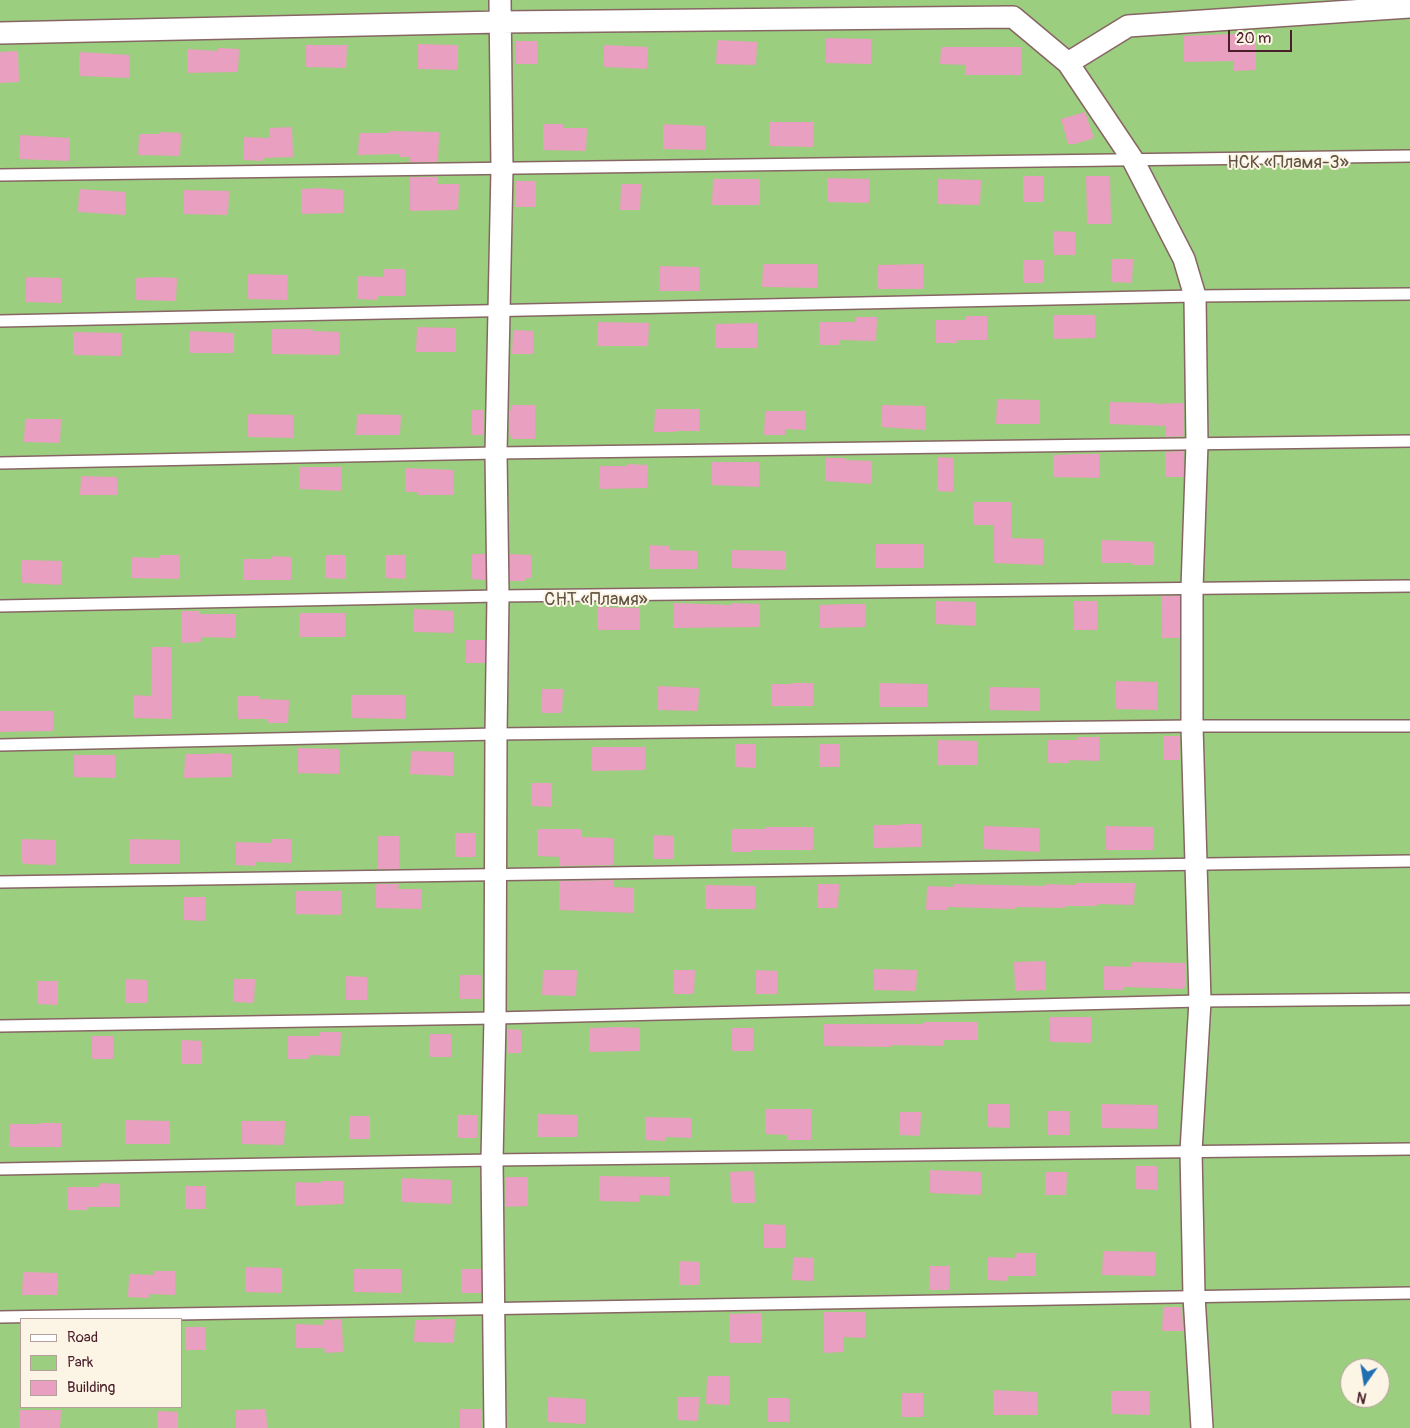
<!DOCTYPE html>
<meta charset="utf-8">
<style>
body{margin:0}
#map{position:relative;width:1410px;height:1428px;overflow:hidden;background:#f7e6ce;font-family:Pangolin,sans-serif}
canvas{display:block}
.legend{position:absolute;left:20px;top:1318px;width:162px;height:90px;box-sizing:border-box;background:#fcf5e5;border:1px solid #b59f9b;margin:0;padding:6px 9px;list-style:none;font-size:15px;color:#4a1f2b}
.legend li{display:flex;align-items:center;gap:10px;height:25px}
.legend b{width:25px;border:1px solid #b59f9b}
.north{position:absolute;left:1340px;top:1358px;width:50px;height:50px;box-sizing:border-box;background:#fcf5e5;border:1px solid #b59f9b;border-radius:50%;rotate:193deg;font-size:14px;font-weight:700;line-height:20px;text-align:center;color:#4a1f2b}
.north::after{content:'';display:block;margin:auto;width:18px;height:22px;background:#1f6fb2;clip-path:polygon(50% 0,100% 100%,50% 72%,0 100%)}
.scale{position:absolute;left:1228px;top:30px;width:64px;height:22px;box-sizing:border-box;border:2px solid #4a1f2b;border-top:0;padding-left:6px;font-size:15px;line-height:18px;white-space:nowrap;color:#4a1f2b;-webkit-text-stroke:4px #fcf5e5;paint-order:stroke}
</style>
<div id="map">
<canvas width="1410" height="1428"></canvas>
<ul class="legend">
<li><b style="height:6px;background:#fff"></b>Road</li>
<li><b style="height:14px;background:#9bce7e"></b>Park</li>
<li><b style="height:14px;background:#e99fbf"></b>Building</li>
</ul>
<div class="north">N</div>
<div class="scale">20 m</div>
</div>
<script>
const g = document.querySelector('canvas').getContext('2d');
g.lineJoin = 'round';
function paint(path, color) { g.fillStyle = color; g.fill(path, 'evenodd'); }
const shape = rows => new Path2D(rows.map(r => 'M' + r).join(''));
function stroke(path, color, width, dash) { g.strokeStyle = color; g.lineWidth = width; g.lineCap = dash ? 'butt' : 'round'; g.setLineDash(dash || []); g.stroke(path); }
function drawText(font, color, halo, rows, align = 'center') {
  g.font = font + ' Pangolin,sans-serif'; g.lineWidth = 4; g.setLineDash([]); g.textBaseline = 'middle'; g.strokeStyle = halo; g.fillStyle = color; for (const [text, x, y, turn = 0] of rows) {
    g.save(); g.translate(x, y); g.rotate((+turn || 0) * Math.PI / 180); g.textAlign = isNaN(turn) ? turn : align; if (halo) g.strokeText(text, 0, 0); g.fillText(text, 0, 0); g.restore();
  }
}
paint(shape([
 [0,0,1410,0,1410,1428,0,1428],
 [21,1319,181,1319,181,1407,21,1407],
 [1350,1368,1380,1368,1380,1398,1350,1398]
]), '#9bce7e');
paint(shape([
 [1256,33,1256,70,1234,71,1234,61,1184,62,1184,36],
 [826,38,871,39,871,64,826,63],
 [717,40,757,42,756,65,716,64],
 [516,41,537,41,537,64,516,64],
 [418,44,458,45,458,70,418,69],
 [306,45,347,45,346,68,306,67],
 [604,45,648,47,647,69,603,67],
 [941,47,1022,47,1022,75,965,75,965,65,940,64],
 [218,48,239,49,238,72,187,73,187,49,218,51],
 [18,51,19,82,0,83,0,52],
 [79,52,130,55,129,78,79,76],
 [1085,112,1094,138,1075,144,1068,144,1061,119],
 [769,122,814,122,814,147,769,146],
 [543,124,563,124,563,128,587,128,586,151,543,150],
 [663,124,705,126,705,150,663,149],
 [292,127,293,157,264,158,264,161,243,160,244,137,270,138,270,128],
 [389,131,439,132,438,162,410,162,410,157,399,157,399,154,358,155,359,133,389,133],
 [160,132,181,133,180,156,138,155,139,134,160,134],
 [20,135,70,138,69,161,19,159],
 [1023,176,1044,176,1043,202,1023,202],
 [1086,176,1110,176,1111,224,1087,224],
 [410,177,438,177,438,184,459,184,458,210,410,211],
 [827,178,869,179,869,203,827,202],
 [713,179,760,179,760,205,712,205],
 [938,179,981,180,980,205,937,204],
 [516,181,536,181,536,207,515,207],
 [621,184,641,184,640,210,620,210],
 [319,188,343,190,343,213,301,214,301,189],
 [79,189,126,192,125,215,78,212],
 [184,190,229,191,228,215,183,214],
 [1054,231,1075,232,1075,255,1054,255],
 [1112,259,1133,259,1132,283,1111,282],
 [1023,260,1044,260,1044,283,1023,283],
 [763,264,817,264,817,288,762,287],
 [923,264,924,289,878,289,878,265],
 [660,266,699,267,699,291,659,291],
 [384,269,406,269,405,296,378,296,378,300,357,299,358,276,384,277],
 [248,274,288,275,287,300,247,299],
 [26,277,61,278,61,303,25,302],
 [156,277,177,278,176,301,135,300,136,278],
 [1054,315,1095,315,1095,338,1054,339],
 [966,316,987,316,987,340,957,340,957,343,936,343,936,320,966,320],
 [856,317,877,317,876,341,840,340,840,345,819,345,819,322,856,322],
 [598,322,649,323,648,346,597,346],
 [757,323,757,348,715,348,715,324],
 [417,327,456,328,456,352,416,352],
 [272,329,313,329,312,331,340,332,339,355,271,354],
 [513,330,533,331,533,354,512,354],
 [189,331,234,333,234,353,189,353],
 [73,332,122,333,121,356,73,355],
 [997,399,1040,400,1040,424,996,424],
 [1110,402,1156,403,1156,404,1184,403,1184,436,1165,437,1166,426,1109,424],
 [511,405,535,405,535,439,511,439,511,436,509,436,509,410,511,410],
 [882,405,925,406,925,430,881,427],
 [655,409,699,409,699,431,675,431,675,432,654,432],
 [472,410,484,410,484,435,472,435],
 [765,411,806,411,805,430,785,429,785,435,764,435],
 [248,414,293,415,293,438,248,437],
 [357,414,401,415,400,435,356,435],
 [25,419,61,419,60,443,24,442],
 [1184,451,1183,477,1165,477,1165,452],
 [1078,454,1099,454,1099,478,1053,477,1053,455],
 [938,457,954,458,953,492,937,491],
 [825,458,846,458,846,460,872,461,872,484,825,481],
 [712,462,759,462,759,487,711,485],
 [627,464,648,465,647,488,599,489,600,466,627,466],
 [299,467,342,467,342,491,299,489],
 [406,468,454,470,454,495,418,495,418,492,406,492],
 [81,476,117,477,117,495,80,495],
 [974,502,1011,502,1011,538,1044,539,1043,565,994,563,994,525,974,525],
 [1102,540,1154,542,1154,565,1132,565,1133,563,1102,563],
 [876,544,924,544,924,568,875,568],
 [649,545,670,546,670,550,697,551,697,569,649,569],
 [732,550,786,551,786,570,732,568],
 [472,554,485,554,485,580,471,579],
 [510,554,531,555,531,578,526,578,526,581,510,581],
 [159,555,180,555,180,579,131,578,131,557,159,558],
 [326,555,346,555,346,579,325,578],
 [385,555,406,555,406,579,385,578],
 [271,556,292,557,291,580,243,580,243,559,271,559],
 [22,560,62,561,62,585,22,583],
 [1161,596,1180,596,1180,638,1162,638],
 [936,601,976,602,976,626,936,624],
 [1074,601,1097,601,1097,630,1074,630],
 [674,603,731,605,731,603,760,604,760,627,673,628],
 [845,604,866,604,865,627,820,628,820,605],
 [598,607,640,608,640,630,597,630],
 [414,609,454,611,454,633,414,632],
 [181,611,200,611,200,614,236,614,236,638,201,637,201,642,182,643],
 [299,613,345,613,345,637,299,637],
 [466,640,485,640,485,663,466,663],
 [152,647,172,647,172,719,133,718,133,695,151,696],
 [1116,681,1157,682,1157,710,1115,709],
 [792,683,813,683,813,706,771,706,771,684,792,684],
 [879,683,927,684,927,707,879,707],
 [658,686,699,688,698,711,657,710],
 [989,687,1040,688,1040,711,989,710],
 [542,689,563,689,562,713,541,713],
 [351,695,405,695,405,719,351,718],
 [238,696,259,696,259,699,289,700,288,723,267,723,267,719,238,719],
 [0,711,53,711,53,731,0,732],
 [1163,736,1180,736,1180,760,1163,760],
 [1078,737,1099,737,1099,761,1069,760,1069,763,1048,763,1048,740,1078,740],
 [938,740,978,741,977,765,937,765],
 [735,744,756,744,756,768,735,767],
 [819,744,840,744,840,767,819,767],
 [592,747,645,747,645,770,591,771],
 [298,748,339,749,339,774,298,773],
 [411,751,453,752,453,776,410,774],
 [211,753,232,754,232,777,184,778,185,754,211,754],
 [74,755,115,755,115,778,74,777],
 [531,783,552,783,552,807,531,806],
 [901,824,922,824,921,847,873,848,874,825,901,825],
 [984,826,1039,828,1039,852,984,849],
 [1106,826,1154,827,1153,850,1106,850],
 [766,827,814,827,813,850,752,850,752,852,731,852,731,829,766,829],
 [537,829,582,829,582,837,614,838,614,865,559,866,560,857,537,856],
 [455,833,476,833,476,857,455,857],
 [653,835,674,836,674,859,653,859],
 [378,836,399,836,399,869,378,869],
 [21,839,56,840,56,865,23,864,23,862,21,862],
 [129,839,180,840,180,864,129,864],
 [271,839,292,839,291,863,256,862,256,866,236,865,236,842,271,843],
 [614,880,614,887,634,888,634,913,559,910,559,881],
 [1076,883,1135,883,1134,905,1097,904,1097,906,1066,906,1066,908,1015,907,1015,909,947,907,947,910,926,910,927,886,954,887,954,884,1045,886,1045,884,1076,885],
 [378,884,399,884,398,889,421,889,421,909,375,908,376,885],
 [818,884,839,884,838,908,817,908],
 [705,885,755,886,755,909,705,909],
 [296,891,342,891,342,915,296,914],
 [184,897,205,897,205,921,184,920],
 [1045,961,1046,990,1015,991,1014,962],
 [1132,962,1186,963,1186,987,1183,987,1183,989,1124,987,1124,990,1103,990,1104,966,1132,967],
 [874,969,917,970,916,991,874,990],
 [543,970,577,970,576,996,542,995],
 [674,970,695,970,694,994,673,994],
 [756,970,777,971,777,994,756,994],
 [460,975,481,975,481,999,460,999],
 [346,976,367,977,367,1000,346,1000],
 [126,979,147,980,147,1003,126,1003],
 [234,979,255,979,254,1003,233,1002],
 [37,981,58,981,58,1005,37,1004],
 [1050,1017,1091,1017,1091,1043,1050,1042],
 [923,1022,978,1022,978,1040,944,1040,944,1046,891,1045,891,1047,824,1046,824,1024,923,1024],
 [619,1027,640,1028,640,1051,589,1052,589,1028],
 [732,1028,753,1028,753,1051,732,1051],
 [507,1029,521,1030,521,1053,507,1053],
 [320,1032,341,1032,340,1056,309,1055,309,1059,288,1059,288,1036,320,1036],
 [430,1034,451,1034,451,1057,430,1057],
 [92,1036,113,1036,113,1059,92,1059],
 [181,1040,202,1041,202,1064,181,1064],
 [988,1104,1009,1104,1009,1128,988,1127],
 [1102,1104,1157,1105,1157,1129,1102,1128],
 [766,1109,811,1109,811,1140,787,1140,787,1135,765,1134],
 [1048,1111,1069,1111,1069,1135,1048,1135],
 [900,1112,921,1112,920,1136,899,1135],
 [538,1114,578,1115,577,1137,537,1137],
 [457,1115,478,1115,478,1138,457,1138],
 [349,1116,370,1116,370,1139,349,1139],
 [645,1117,691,1118,691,1138,666,1137,666,1141,645,1140],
 [126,1120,170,1121,170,1144,126,1144],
 [242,1121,285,1121,284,1145,242,1144],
 [40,1123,61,1123,61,1147,9,1147,10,1124,40,1124],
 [1136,1166,1157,1166,1157,1190,1136,1189],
 [930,1170,981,1172,981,1195,930,1193],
 [754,1171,755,1203,731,1203,730,1172],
 [1046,1172,1067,1172,1066,1195,1045,1195],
 [599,1176,669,1177,669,1196,639,1195,639,1202,599,1201],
 [505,1177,528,1177,528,1206,505,1207],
 [401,1178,451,1180,451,1204,401,1202],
 [322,1181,343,1181,343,1204,295,1206,295,1182,322,1183],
 [100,1183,120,1184,120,1207,88,1207,88,1210,67,1210,68,1187,100,1187],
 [185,1186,206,1186,206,1209,185,1209],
 [764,1224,785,1225,785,1248,764,1248],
 [1103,1251,1156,1252,1155,1276,1102,1275],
 [1015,1253,1036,1253,1036,1276,1008,1276,1008,1281,987,1280,988,1257,1015,1258],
 [793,1257,814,1258,813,1281,792,1280],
 [679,1261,700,1262,700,1285,679,1285],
 [930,1266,950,1266,950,1290,929,1290],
 [245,1267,282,1268,282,1293,245,1292],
 [354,1269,401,1269,401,1293,354,1292],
 [461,1269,481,1269,481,1293,461,1293],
 [154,1271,175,1271,175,1295,149,1294,149,1298,128,1297,129,1274,154,1275],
 [23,1272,58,1273,58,1295,22,1295],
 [1163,1307,1182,1307,1183,1331,1162,1331],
 [824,1312,865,1312,865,1338,843,1337,844,1352,824,1353],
 [762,1313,762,1343,729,1343,729,1314],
 [342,1319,343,1352,325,1353,324,1348,296,1348,296,1324,324,1325,324,1320],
 [434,1319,455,1319,454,1343,414,1342,415,1320,434,1320],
 [185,1327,206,1327,206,1350,185,1350],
 [707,1376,730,1376,729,1405,706,1404],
 [993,1390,1037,1392,1037,1415,993,1415],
 [1111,1391,1150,1391,1150,1415,1111,1414],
 [902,1393,923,1393,923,1417,902,1417],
 [548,1397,585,1399,585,1424,547,1422],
 [678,1397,699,1397,698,1421,677,1420],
 [768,1398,789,1398,789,1422,768,1422],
 [266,1409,267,1428,236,1428,236,1410],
 [460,1409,482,1409,482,1428,460,1428],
 [19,1410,61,1410,60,1428,19,1428],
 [158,1411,178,1412,178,1428,157,1428]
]), '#e99fbf');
const service = shape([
 [0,175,1410,156],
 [0,321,1195,296,1410,294],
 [0,463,496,453,1410,441],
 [0,606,498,596,1410,586],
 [0,745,496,734,1192,726,1410,726],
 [0,882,1410,861],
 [0,1026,495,1018,1200,1001,1410,999],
 [0,1169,492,1160,1410,1149],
 [0,1317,1410,1293]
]);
const minor = shape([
 [0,33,500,22,1013,17,1068,63,1133,160,1184,259,1195,296,1197,444,1192,588,1192,726,1200,1001,1191,1151,1194,1296,1202,1428],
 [1068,63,1128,26,1410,7],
 [495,1428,492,1160,495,1018,496,734,498,596,496,453,502,169,500,0]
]);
stroke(service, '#876564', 14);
stroke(minor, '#876564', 24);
stroke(service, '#fff', 11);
stroke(minor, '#fff', 21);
drawText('18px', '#625444', '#fcf5e5', [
 ["НСК «Пламя-3»",1288,163],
 ["СНТ «Пламя»",596,600]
]);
</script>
